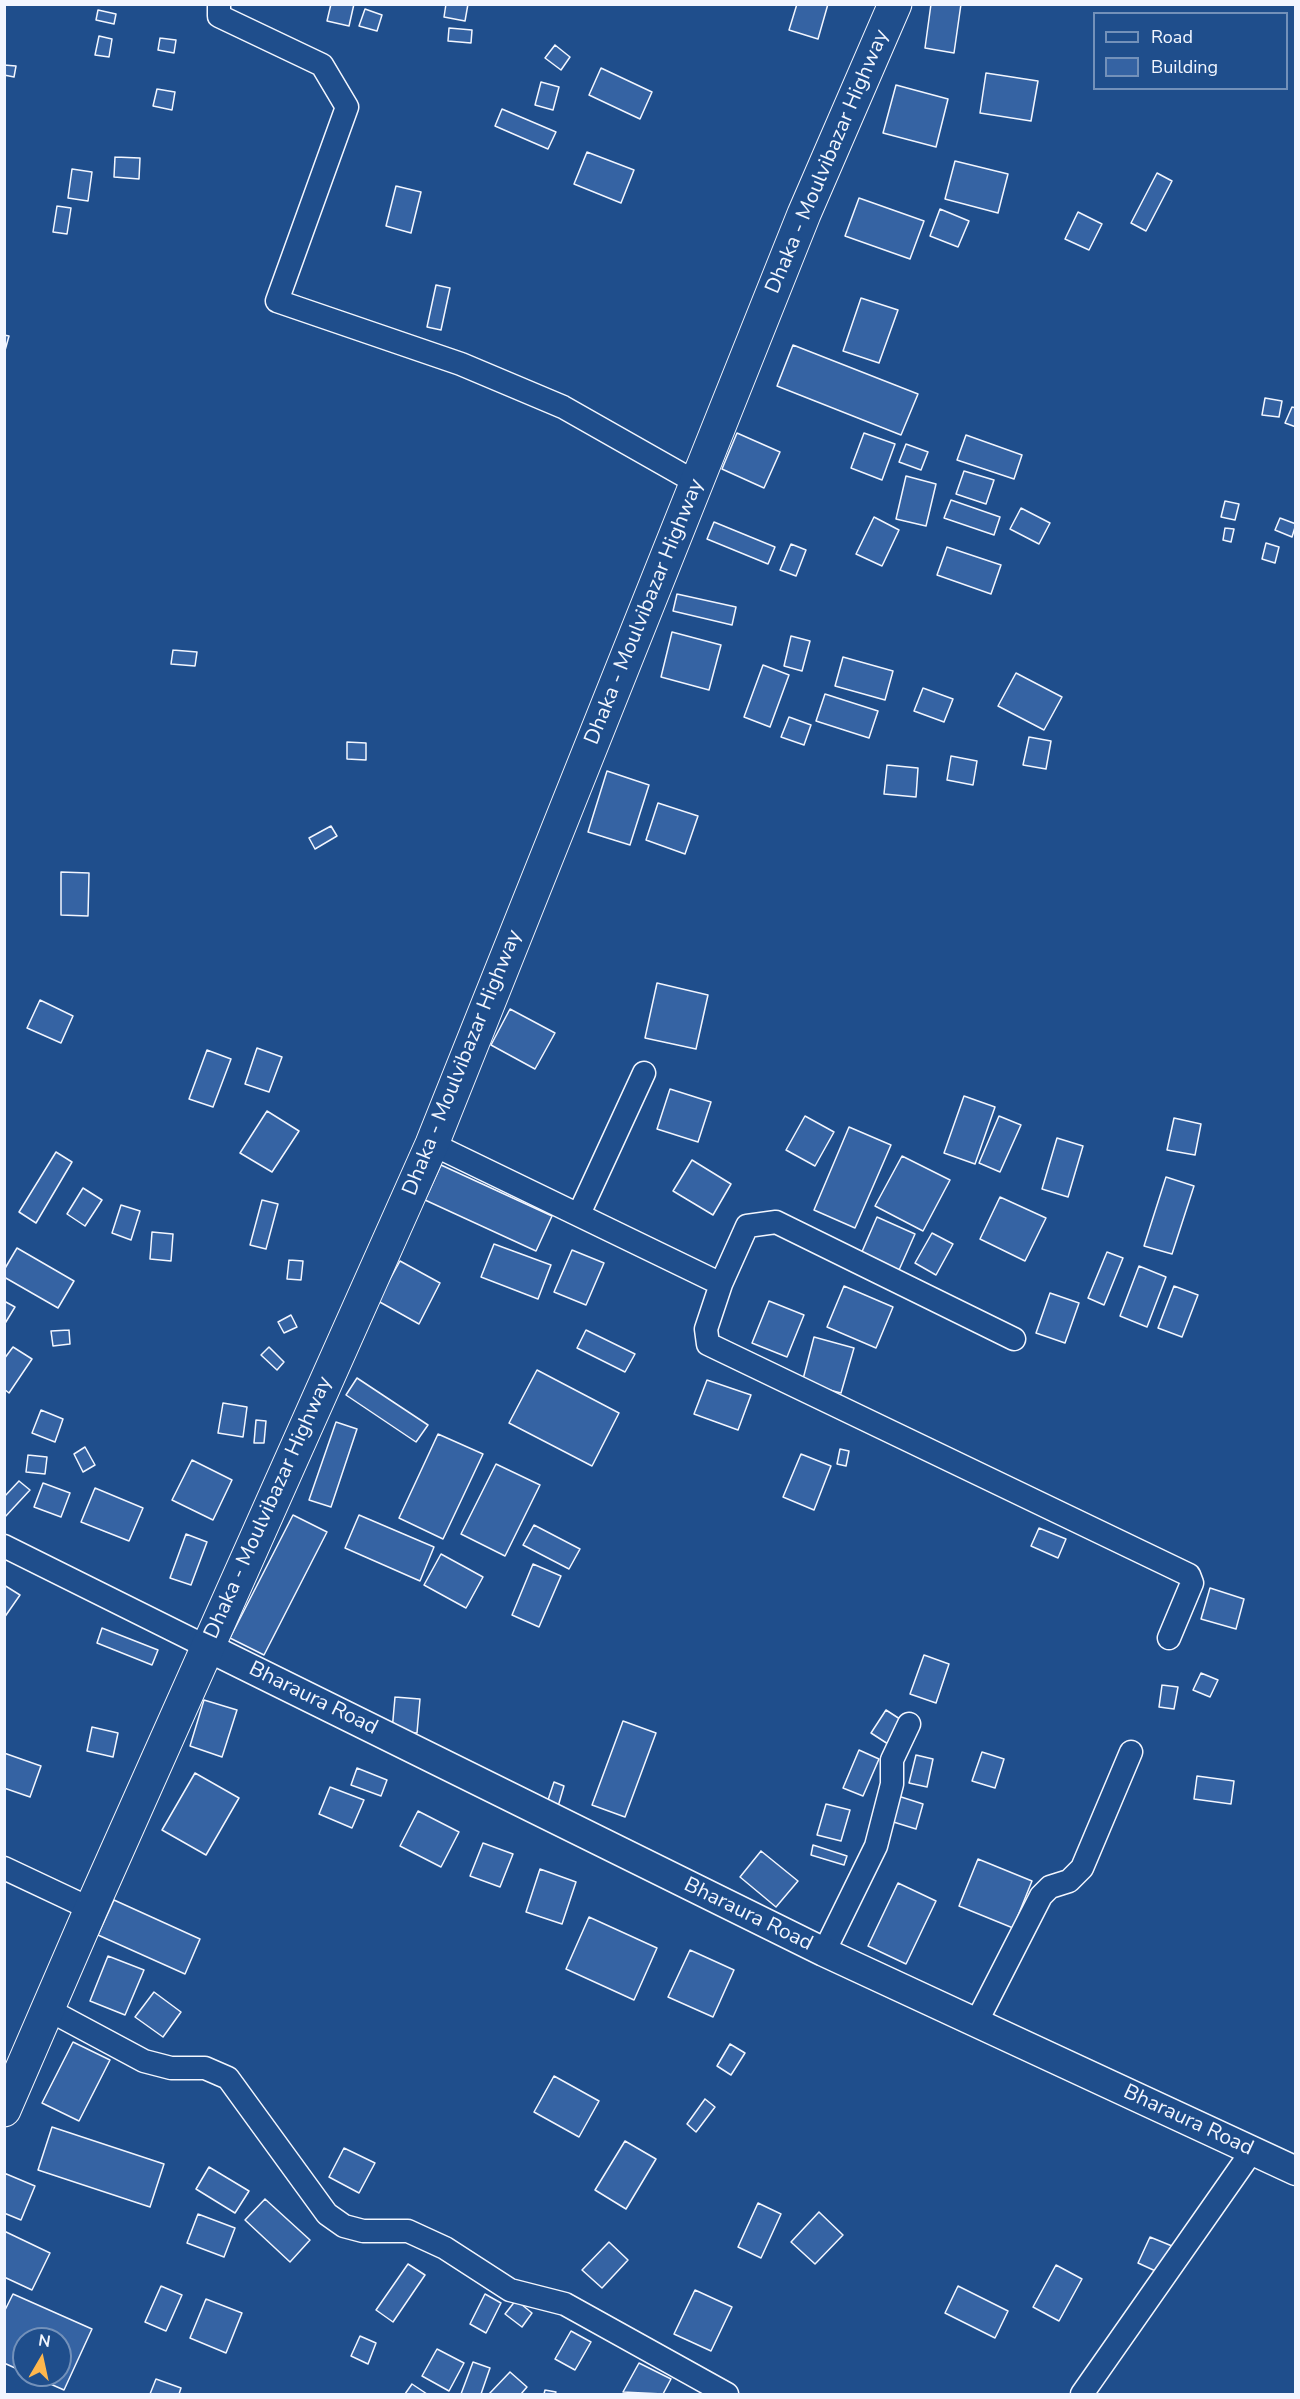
<!DOCTYPE html>
<style>
body{margin:0}
#map{position:relative;width:1300px;height:2399px;overflow:hidden;background:#1f4e8c;font-family:"Nunito Sans",sans-serif}
canvas{display:block}
.frame{position:absolute;inset:0;border:6px solid #f2f6ff;pointer-events:none}
.legend{position:absolute;left:1093px;top:12px;width:195px;height:78px;box-sizing:border-box;background:#1f4e8c;border:2px solid #7391ba;margin:0;padding:8px 10px;list-style:none;font-size:18px;color:#f2f6ff}
.legend li{display:flex;align-items:center;gap:12px;height:30px}
.legend b{width:30px;border:2px solid #7391ba}
.north{position:absolute;left:12px;top:2327px;width:60px;height:60px;box-sizing:border-box;background:#1f4e8c;border:2px solid #7391ba;border-radius:50%;rotate:9deg;font-size:16px;font-weight:700;line-height:24px;text-align:center;color:#f2f6ff}
.north::after{content:'';display:block;margin:auto;width:21px;height:27px;background:#ffb74d;clip-path:polygon(50% 0,100% 100%,50% 72%,0 100%)}
</style>
<div id="map">
<canvas width="1300" height="2399"></canvas>
<div class="frame"></div>
<ul class="legend">
<li><b style="height:8px;background:#1f4e8c"></b>Road</li>
<li><b style="height:16px;background:#3563a3"></b>Building</li>
</ul>
<div class="north">N</div>
</div>
<script>
const g = document.querySelector('canvas').getContext('2d');
g.lineJoin = 'round';
function paint(path, color) { g.fillStyle = color; g.fill(path, 'evenodd'); }
const shape = rows => new Path2D(rows.map(r => 'M' + r).join(''));
function stroke(path, color, width, dash) { g.strokeStyle = color; g.lineWidth = width; g.lineCap = dash ? 'butt' : 'round'; g.setLineDash(dash || []); g.stroke(path); }
function drawText(font, color, halo, rows, align = 'center') {
  g.font = font + ' "Nunito Sans",sans-serif'; g.lineWidth = 4.5; g.setLineDash([]); g.textBaseline = 'middle'; g.strokeStyle = halo; g.fillStyle = color; for (const [text, x, y, turn = 0] of rows) {
    g.save(); g.translate(x, y); g.rotate((+turn || 0) * Math.PI / 180); g.textAlign = isNaN(turn) ? turn : align; if (halo) g.strokeText(text, 0, 0); g.fillText(text, 0, 0); g.restore();
  }
}
const building = shape([
 [331,4,354,4,349,26,327,21,331,4],
 [446,4,468,4,465,21,444,17,446,4],
 [797,4,828,4,818,39,789,30,797,4],
 [931,4,961,4,954,53,925,48,931,4],
 [365,9,382,15,377,31,359,26,365,9],
 [98,10,116,14,114,24,96,20,98,10],
 [449,28,472,30,471,43,448,41,449,28],
 [99,36,112,39,109,57,95,55,99,36],
 [160,38,176,40,174,53,158,50,160,38],
 [555,45,570,57,561,70,545,58,555,45],
 [4,65,16,66,14,77,4,75,4,65],
 [601,68,652,92,640,119,589,95,601,68],
 [986,73,1038,81,1031,121,980,113,986,73],
 [541,82,559,87,553,110,535,105,541,82],
 [896,85,948,99,936,147,883,133,896,85],
 [157,89,175,92,172,110,153,106,157,89],
 [502,109,556,132,548,149,495,126,502,109],
 [587,152,634,170,621,203,574,184,587,152],
 [115,157,140,158,139,179,114,177,115,157],
 [955,161,1008,174,998,213,945,199,955,161],
 [72,169,92,172,88,201,68,198,72,169],
 [1157,173,1172,181,1146,231,1131,223,1157,173],
 [396,186,421,192,411,233,386,226,396,186],
 [859,198,924,221,910,259,845,236,859,198],
 [57,206,71,208,67,234,53,232,57,206],
 [940,209,969,221,958,247,930,236,940,209],
 [1078,212,1102,224,1089,250,1065,239,1078,212],
 [436,285,450,288,441,330,427,327,436,285],
 [861,298,898,310,879,363,843,351,861,298],
 [4,335,9,336,4,354,4,335],
 [793,345,918,394,901,435,777,386,793,345],
 [1265,398,1282,401,1279,417,1262,415,1265,398],
 [1292,407,1296,408,1296,427,1285,423,1292,407],
 [737,433,780,452,764,488,722,469,737,433],
 [864,433,895,444,882,480,851,468,864,433],
 [966,435,1022,455,1014,479,957,460,966,435],
 [906,444,928,452,921,470,899,462,906,444],
 [964,471,994,480,986,504,956,494,964,471],
 [906,476,936,484,926,526,896,519,906,476],
 [951,500,1000,517,994,535,944,518,951,500],
 [1225,501,1239,504,1235,520,1221,517,1225,501],
 [1021,508,1050,523,1039,544,1010,529,1021,508],
 [874,517,899,530,882,566,856,554,874,517],
 [1280,518,1296,524,1292,537,1275,530,1280,518],
 [714,522,775,547,768,564,707,539,714,522],
 [1225,528,1234,529,1231,542,1223,540,1225,528],
 [1266,543,1279,547,1275,563,1262,559,1266,543],
 [791,544,806,550,796,576,780,570,791,544],
 [947,547,1001,565,991,594,937,575,947,547],
 [677,594,736,607,732,625,673,611,677,594],
 [672,632,721,645,709,690,661,677,672,632],
 [791,636,810,641,802,671,784,666,791,636],
 [173,650,197,652,195,666,171,664,173,650],
 [843,657,893,671,885,700,835,686,843,657],
 [763,665,789,675,770,727,744,717,763,665],
 [1016,673,1062,697,1044,730,998,706,1016,673],
 [923,688,953,699,944,722,914,711,923,688],
 [825,694,878,711,869,738,816,721,825,694],
 [789,717,811,725,804,745,781,737,789,717],
 [1029,737,1051,741,1046,769,1023,765,1029,737],
 [347,742,366,743,366,760,347,759,347,742],
 [951,756,977,761,973,785,947,780,951,756],
 [887,765,918,768,916,797,884,794,887,765],
 [607,771,649,785,630,845,588,832,607,771],
 [658,803,698,816,685,854,646,840,658,803],
 [331,826,337,836,315,849,309,838,331,826],
 [61,872,89,873,88,916,61,915,61,872],
 [657,983,708,995,696,1049,645,1038,657,983],
 [40,1000,73,1016,61,1043,27,1028,40,1000],
 [510,1009,555,1033,535,1069,491,1045,510,1009],
 [257,1048,282,1057,269,1092,245,1084,257,1048],
 [207,1050,231,1059,213,1107,189,1099,207,1050],
 [670,1089,711,1102,698,1142,657,1129,670,1089],
 [964,1096,995,1107,975,1164,944,1153,964,1096],
 [267,1111,299,1131,272,1172,240,1153,267,1111],
 [805,1116,834,1132,815,1166,786,1150,805,1116],
 [999,1116,1021,1125,1000,1172,979,1163,999,1116],
 [1174,1118,1201,1124,1195,1155,1167,1150,1174,1118],
 [849,1127,891,1145,855,1228,814,1210,849,1127],
 [1057,1138,1083,1146,1068,1197,1042,1189,1057,1138],
 [56,1152,72,1162,36,1223,19,1212,56,1152],
 [902,1156,950,1180,923,1231,875,1206,902,1156],
 [692,1160,731,1184,713,1215,673,1191,692,1160],
 [441,1165,552,1216,536,1251,425,1200,441,1165],
 [1166,1177,1194,1186,1172,1254,1144,1246,1166,1177],
 [83,1188,102,1200,85,1226,67,1214,83,1188],
 [1000,1197,1046,1218,1025,1261,980,1239,1000,1197],
 [262,1200,278,1204,266,1249,250,1245,262,1200],
 [121,1205,140,1211,131,1240,112,1233,121,1205],
 [877,1217,915,1234,899,1270,861,1254,877,1217],
 [152,1232,173,1234,171,1261,150,1259,152,1232],
 [932,1233,953,1244,936,1275,915,1263,932,1233],
 [494,1244,551,1265,538,1299,481,1277,494,1244],
 [17,1248,74,1281,58,1308,4,1277,4,1270,17,1248],
 [572,1250,604,1263,586,1305,554,1292,572,1250],
 [1107,1252,1123,1258,1104,1305,1088,1298,1107,1252],
 [289,1260,303,1261,301,1280,287,1279,289,1260],
 [400,1261,440,1283,419,1324,378,1301,400,1261],
 [1139,1266,1166,1277,1147,1327,1120,1316,1139,1266],
 [844,1286,893,1307,876,1348,827,1327,844,1286],
 [1174,1286,1198,1295,1182,1337,1158,1328,1174,1286],
 [1050,1293,1079,1303,1065,1343,1036,1333,1050,1293],
 [4,1301,15,1307,4,1325,4,1301],
 [769,1301,804,1315,787,1357,752,1343,769,1301],
 [291,1315,297,1327,284,1333,278,1322,291,1315],
 [69,1330,70,1344,53,1346,51,1331,69,1330],
 [586,1330,635,1354,625,1372,577,1348,586,1330],
 [814,1337,854,1348,841,1393,802,1383,814,1337],
 [13,1347,32,1359,9,1393,4,1389,4,1359,13,1347],
 [269,1347,284,1362,277,1370,261,1355,269,1347],
 [537,1370,619,1413,592,1466,509,1423,537,1370],
 [357,1378,428,1425,416,1442,346,1395,357,1378],
 [707,1380,751,1395,738,1430,694,1414,707,1380],
 [223,1403,247,1407,243,1437,218,1433,223,1403],
 [41,1410,63,1419,55,1442,32,1433,41,1410],
 [256,1420,266,1421,264,1443,254,1443,256,1420],
 [336,1422,357,1429,331,1507,309,1500,336,1422],
 [438,1434,483,1454,443,1539,399,1518,438,1434],
 [85,1447,95,1465,83,1472,74,1454,85,1447],
 [840,1449,849,1451,846,1466,837,1464,840,1449],
 [801,1454,831,1466,814,1510,783,1497,801,1454],
 [28,1455,47,1457,45,1474,26,1472,28,1455],
 [192,1460,232,1480,213,1520,172,1500,192,1460],
 [496,1464,540,1485,505,1556,461,1534,496,1464],
 [19,1481,30,1490,4,1518,4,1497,19,1481],
 [43,1483,70,1493,61,1517,34,1507,43,1483],
 [95,1488,143,1508,129,1541,81,1522,95,1488],
 [293,1515,327,1532,264,1655,230,1638,293,1515],
 [359,1515,434,1547,420,1581,345,1548,359,1515],
 [534,1525,580,1549,569,1569,523,1545,534,1525],
 [1039,1528,1066,1539,1058,1558,1031,1546,1039,1528],
 [186,1534,207,1542,191,1585,170,1578,186,1534],
 [441,1554,483,1577,466,1608,424,1585,441,1554],
 [533,1564,561,1576,539,1627,512,1615,533,1564],
 [4,1585,20,1595,4,1618,4,1585],
 [1210,1588,1244,1599,1236,1629,1201,1619,1210,1588],
 [102,1628,158,1650,152,1665,97,1643,102,1628],
 [924,1655,949,1664,936,1703,910,1694,924,1655],
 [1201,1673,1218,1680,1210,1697,1193,1690,1201,1673],
 [1162,1685,1178,1687,1174,1709,1159,1707,1162,1685],
 [395,1697,420,1699,417,1733,392,1731,395,1697],
 [204,1700,237,1710,222,1757,190,1746,204,1700],
 [886,1710,903,1721,888,1744,871,1733,886,1710],
 [623,1721,656,1733,625,1817,592,1805,623,1721],
 [92,1727,118,1733,113,1757,87,1751,92,1727],
 [859,1750,879,1759,863,1796,843,1788,859,1750],
 [982,1752,1004,1759,995,1788,972,1781,982,1752],
 [4,1753,41,1766,30,1797,4,1788,4,1753],
 [916,1755,933,1759,927,1787,909,1783,916,1755],
 [357,1768,387,1780,381,1796,351,1785,357,1768],
 [195,1773,239,1798,206,1855,162,1830,195,1773],
 [1197,1776,1234,1781,1231,1804,1194,1799,1197,1776],
 [554,1782,564,1786,557,1810,546,1806,554,1782],
 [330,1787,364,1800,352,1828,319,1814,330,1787],
 [895,1795,923,1804,916,1829,887,1820,895,1795],
 [826,1804,850,1810,841,1841,817,1835,826,1804],
 [418,1811,459,1832,441,1867,400,1846,418,1811],
 [483,1843,513,1854,500,1887,470,1876,483,1843],
 [813,1845,847,1856,844,1865,811,1855,813,1845],
 [761,1851,798,1881,776,1907,740,1877,761,1851],
 [978,1859,1032,1881,1013,1928,959,1906,978,1859],
 [540,1869,576,1882,562,1924,526,1912,540,1869],
 [898,1883,936,1901,906,1964,868,1946,898,1883],
 [114,1900,200,1939,185,1974,98,1935,114,1900],
 [589,1917,657,1948,634,2000,566,1969,589,1917],
 [690,1950,734,1970,713,2017,668,1997,690,1950],
 [108,1956,144,1970,125,2015,90,2001,108,1956],
 [154,1992,181,2012,163,2037,135,2017,154,1992],
 [73,2042,110,2060,79,2121,42,2103,73,2042],
 [730,2044,745,2053,731,2075,717,2066,730,2044],
 [554,2076,599,2101,579,2137,534,2112,554,2076],
 [705,2099,715,2107,696,2132,687,2124,705,2099],
 [52,2127,164,2164,150,2207,38,2170,52,2127],
 [625,2141,656,2159,626,2209,595,2190,625,2141],
 [344,2148,375,2163,359,2193,329,2177,344,2148],
 [209,2167,249,2191,235,2213,196,2189,209,2167],
 [4,2173,35,2186,21,2220,4,2213,4,2173],
 [265,2199,310,2240,290,2262,245,2220,265,2199],
 [758,2203,781,2214,761,2258,738,2247,758,2203],
 [819,2212,843,2235,815,2264,791,2242,819,2212],
 [198,2214,235,2228,224,2257,187,2243,198,2214],
 [4,2231,50,2253,32,2290,4,2277,4,2231],
 [1150,2237,1172,2246,1160,2273,1138,2263,1150,2237],
 [609,2242,628,2260,602,2288,582,2270,609,2242],
 [408,2264,425,2275,393,2322,376,2310,408,2264],
 [1056,2265,1082,2279,1059,2321,1033,2307,1056,2265],
 [161,2286,182,2295,166,2331,145,2322,161,2286],
 [958,2286,1008,2311,995,2338,945,2313,958,2286],
 [695,2290,732,2307,711,2351,674,2334,695,2290],
 [13,2294,92,2329,64,2390,30,2375,60,2375,60,2339,24,2339,24,2372,4,2363,4,2312,13,2294],
 [485,2294,501,2303,486,2333,470,2324,485,2294],
 [206,2299,242,2313,226,2353,190,2338,206,2299],
 [516,2300,532,2313,522,2327,505,2314,516,2300],
 [571,2331,591,2342,575,2370,555,2359,571,2331],
 [360,2336,376,2343,368,2364,351,2356,360,2336],
 [437,2349,464,2363,449,2391,422,2376,437,2349],
 [473,2362,490,2368,481,2394,461,2394,473,2362],
 [639,2363,671,2379,663,2394,623,2392,639,2363],
 [510,2372,527,2387,521,2394,489,2394,510,2372],
 [156,2379,181,2388,179,2394,150,2394,156,2379],
 [412,2384,427,2394,405,2394,412,2384],
 [545,2390,556,2392,555,2394,544,2394,545,2390]
]);
paint(building, '#3563a3');
stroke(building, '#f2f6ff', 1.5);
const minor = shape([
 [219,4,219,16,322,65,347,107,277,301,461,364,563,407,697,483],
 [432,1144,721,1284],
 [579,1214,644,1073],
 [1014,1339,776,1222,747,1226,721,1284,706,1329,708,1344,1189,1575,1192,1583,1169,1638],
 [4,1546,207,1647],
 [4,1868,91,1909],
 [824,1952,876,1846,892,1784,892,1760,909,1724],
 [47,2009,144,2061,171,2068,205,2068,228,2078,327,2214,344,2226,363,2231,408,2231,445,2248,510,2290,565,2304,727,2394],
 [976,2023,1041,1896,1050,1887,1069,1881,1082,1868,1131,1752],
 [1082,2394,1252,2151]
]);
const major = shape([
 [207,1647,824,1952,1296,2171]
]);
const highway = shape([
 [4,2110,91,1909,432,1144,804,214,895,4]
]);
stroke(minor, '#f2f6ff', 25);
stroke(major, '#f2f6ff', 31);
stroke(highway, '#f2f6ff', 35);
stroke(minor, '#1f4e8c', 22);
stroke(major, '#1f4e8c', 28);
stroke(highway, '#1f4e8c', 33);
drawText('21px', '#f2f6ff', '#1f4e8c', [
 ["Dhaka - Moulvibazar Highway",828,162,-67],
 ["Dhaka - Moulvibazar Highway",645,612,-68],
 ["Dhaka - Moulvibazar Highway",463,1063,-68],
 ["Dhaka - Moulvibazar Highway",269,1508,-66],
 ["Bharaura Road",313,1699,26],
 ["Bharaura Road",748,1915,26],
 ["Bharaura Road",1188,2121,25]
]);
</script>
